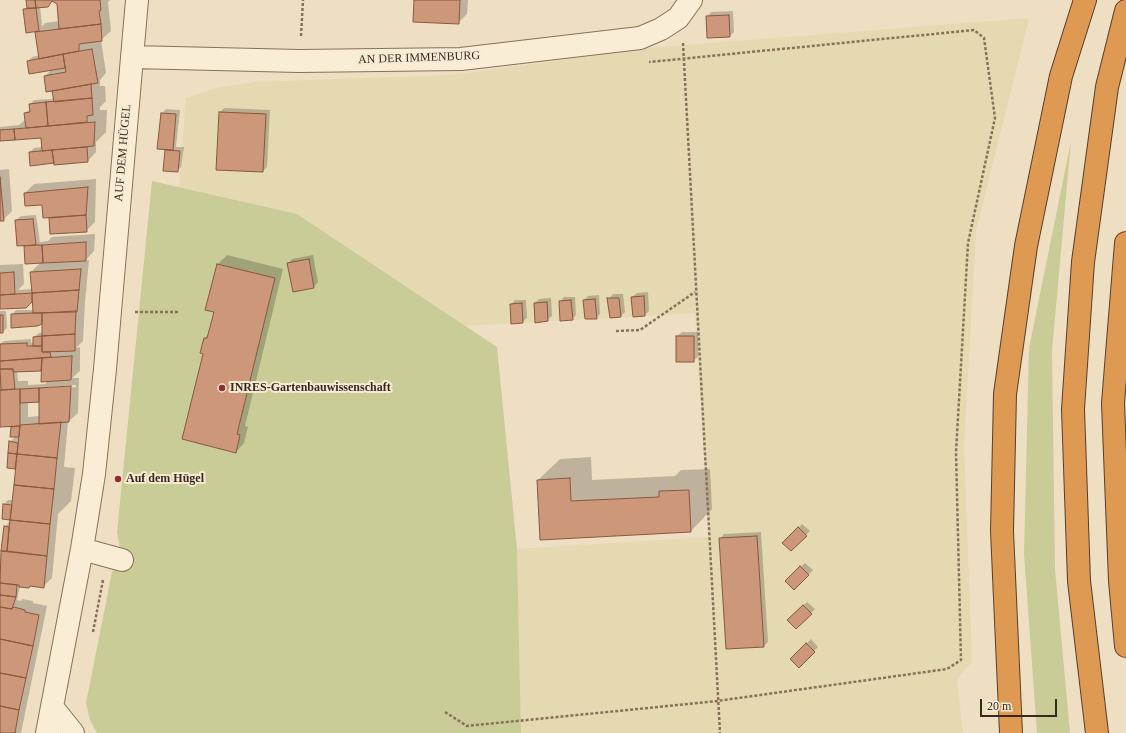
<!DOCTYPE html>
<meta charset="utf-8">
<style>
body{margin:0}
#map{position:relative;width:1126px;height:733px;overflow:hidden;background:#eedfc3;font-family:"Times New Roman",serif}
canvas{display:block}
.scale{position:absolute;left:980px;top:699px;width:77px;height:18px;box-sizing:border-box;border:2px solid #38291e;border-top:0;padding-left:5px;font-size:12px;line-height:14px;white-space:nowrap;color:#38291e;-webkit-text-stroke:3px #f6ead3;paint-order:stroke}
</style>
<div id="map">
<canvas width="1126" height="733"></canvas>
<div class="scale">20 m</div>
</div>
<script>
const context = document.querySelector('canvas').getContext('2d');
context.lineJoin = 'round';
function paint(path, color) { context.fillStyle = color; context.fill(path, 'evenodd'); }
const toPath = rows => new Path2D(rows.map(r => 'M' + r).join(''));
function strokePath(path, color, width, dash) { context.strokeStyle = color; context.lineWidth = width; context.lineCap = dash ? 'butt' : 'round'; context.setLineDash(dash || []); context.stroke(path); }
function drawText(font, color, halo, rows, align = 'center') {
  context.font = font + ' "Times New Roman",serif'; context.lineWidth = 4; context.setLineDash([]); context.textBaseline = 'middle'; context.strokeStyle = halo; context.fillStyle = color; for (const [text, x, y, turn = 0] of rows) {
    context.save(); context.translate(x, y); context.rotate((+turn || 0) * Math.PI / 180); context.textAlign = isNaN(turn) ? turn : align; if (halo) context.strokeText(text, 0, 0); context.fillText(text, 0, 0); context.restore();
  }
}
const farmland = toPath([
 [1029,18,976,231,964,446,972,662,957,679,963,733,521,733,517,549,709,537,695,313,465,326,297,214,179,187,186,98,215,88,255,82,453,75,648,48]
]);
const green = toPath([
 [1071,141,1052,351,1055,569,1070,733,1037,733,1024,554,1029,348],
 [152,181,297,214,497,347,517,549,521,733,97,733,90,720,86,703,112,572,122,560,117,532]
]);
const shadow = toPath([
 [27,0,110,0,108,2,111,31,101,40,106,73,100,80,100,86,105,86,106,101,100,107,100,110,107,110,106,132,96,142,96,152,88,161,55,162,30,152,34,148,43,147,42,137,0,140,0,127,19,125,26,119,25,113,31,109,30,104,34,100,52,99,54,96,52,90,45,76,52,69,28,61,32,57,40,55,36,32,38,30,24,10,28,6],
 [53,0,58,4,60,21,45,23,42,26,40,6],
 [415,0,468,0,467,14,458,23],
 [733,11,734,32,730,36,707,17,711,12],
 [224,108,270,110,267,167,263,171,220,112],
 [166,109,180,110,176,147,184,147,181,167,177,171,164,170,166,149,158,148,162,113],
 [9,169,12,211,3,220,0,220,0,170],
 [96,179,95,222,86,231,51,232,50,217,43,204,25,193,34,184],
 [36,215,40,242,48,241,52,237,95,234,94,251,85,261,89,260,85,302,83,341,76,348,80,347,80,371,72,378,79,378,78,413,68,422,64,467,75,468,71,501,58,514,52,578,43,587,31,585,29,587,20,586,17,600,21,601,22,599,33,601,33,603,47,606,21,733,0,733,0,568,5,527,9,522,11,523,11,519,4,504,8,500,13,500,17,467,15,468,10,442,16,436,12,427,14,425,0,426,0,382,2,382,1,372,0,372,0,344,4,341,31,339,31,343,34,342,34,337,39,333,43,332,43,322,12,315,16,310,33,310,33,300,25,307,0,308,0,265,23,264,24,284,18,290,32,289,31,272,41,262,26,263,25,245,16,220,21,216],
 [42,370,48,381,45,384,28,385,28,381,18,381,17,371],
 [76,385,76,387,48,389,48,387],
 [40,399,40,416,28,417,28,402],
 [227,255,283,269,245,426,248,427,244,443,236,452,205,338,209,334,215,311,207,309,218,264],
 [313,255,318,282,314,287,288,264,292,259],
 [648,292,649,311,645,315,632,297,637,293],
 [613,294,623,294,625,312,621,316,609,299],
 [599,295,600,314,596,318,584,300,588,296],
 [564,297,575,297,576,315,572,319,560,302],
 [551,298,552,316,547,320,535,303,539,299],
 [515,300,526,300,527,318,522,322,511,305],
 [0,311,6,311,7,328,3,332,0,332],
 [682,332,698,332,698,357,693,361,677,336],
 [591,457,592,480,675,476,681,470,710,469,712,509,691,531,541,539,538,480,560,459],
 [802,524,810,531,791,550,784,543],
 [761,532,768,642,764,646,727,648,720,539,724,534],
 [805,563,813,570,794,589,786,581],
 [807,602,815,609,796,628,789,620],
 [811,639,818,647,799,666,792,659]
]);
const building = toPath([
 [26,0,35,0,36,8,27,8,26,0],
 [35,0,100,0,101,10,99,11,101,24,59,29,57,4,52,1,48,7,36,8,35,0],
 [414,0,460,0,459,24,413,22,414,0],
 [36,8,39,31,26,33,23,9,36,8],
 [729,15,730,37,707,38,706,16,729,15],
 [101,24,102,41,79,44,79,51,39,59,35,32,101,24],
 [92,49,98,83,46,92,44,76,66,72,63,54,92,49],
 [63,54,65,68,29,74,27,61,63,54],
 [91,84,92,98,54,102,52,91,91,84],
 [92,98,93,115,87,116,87,122,48,126,46,102,92,98],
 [46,102,48,126,26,128,24,113,30,112,29,104,46,102],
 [219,112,266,114,263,172,216,170,219,112],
 [161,113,176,114,173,150,157,149,161,113],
 [95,122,94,146,42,151,41,138,15,140,14,129,95,122],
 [14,129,15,140,0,141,0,130,14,129],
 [87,147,88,162,54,165,52,150,87,147],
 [52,150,54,163,30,166,29,152,52,150],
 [165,150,180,151,178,172,163,171,165,150],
 [0,177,4,221,0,221,0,177],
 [88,187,86,215,43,218,42,205,25,206,24,193,88,187],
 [86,215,87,232,50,234,49,218,86,215],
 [33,219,36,245,17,246,15,220,33,219],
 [86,242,86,261,43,263,42,245,86,242],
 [36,245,42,245,43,263,25,264,24,246,36,245],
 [309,259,314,288,293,292,287,263,309,259],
 [217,264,275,278,237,434,240,435,236,453,182,439,203,354,200,353,204,338,207,338,214,312,205,310,217,264],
 [81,269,79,290,32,293,30,272,81,269],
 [14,272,15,294,0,295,0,273,14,272],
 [79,290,77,312,33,313,32,293,79,290],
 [32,293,32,302,26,308,0,309,0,295,32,293],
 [644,296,645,316,633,317,631,297,644,296],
 [607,298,619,298,621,317,610,318,607,298],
 [595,299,597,319,585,319,583,300,595,299],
 [571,300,573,320,560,321,559,301,571,300],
 [547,302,548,321,535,323,534,303,547,302],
 [522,303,523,323,511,324,510,304,522,303],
 [76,311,75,334,42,336,42,313,76,311],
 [33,313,42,313,42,324,37,326,11,328,11,314,33,313],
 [0,315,3,315,3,333,0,333,0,315],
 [75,334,75,351,42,352,42,336,75,334],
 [42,336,42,346,33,346,33,337,42,336],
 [676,336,694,336,694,362,676,362,676,336],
 [27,343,27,346,42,346,42,352,50,352,51,357,0,361,0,344,27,343],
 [72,356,71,380,41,382,42,358,72,356],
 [42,358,41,371,13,372,13,369,0,369,0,361,42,358],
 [0,369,13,369,15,389,1,390,0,369],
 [71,386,69,422,39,424,39,388,71,386],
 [39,388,39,402,20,403,20,389,39,388],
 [20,389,20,426,0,427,0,390,20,389],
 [61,422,57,458,17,454,20,425,61,422],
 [20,426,19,437,10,437,11,427,20,426],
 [9,441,18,443,17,454,8,453,9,441],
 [8,453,17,454,15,469,7,468,8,453],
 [17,454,57,458,54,489,14,485,17,454],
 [570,478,571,501,659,497,659,491,689,490,691,532,540,540,537,480,570,478],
 [14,485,54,489,50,524,10,520,14,485],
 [3,504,12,505,10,520,2,519,3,504],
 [10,520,50,524,47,556,7,551,10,520],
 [4,526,9,527,7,551,1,551,4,526],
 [798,527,807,536,791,551,782,543,798,527],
 [757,536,764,647,726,649,719,538,757,536],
 [1,551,47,556,44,588,30,586,29,588,19,587,19,585,0,583,1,551],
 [800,566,809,575,794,590,785,581,800,566],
 [0,583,17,585,16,597,0,595,0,583],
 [0,595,16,597,12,609,0,607,0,595],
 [803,605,812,614,796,629,787,620,803,605],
 [0,607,12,609,14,607,25,610,25,612,39,615,33,646,0,639,0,607],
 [0,639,33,646,26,678,0,673,0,639],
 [806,643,815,652,799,668,790,659,806,643],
 [0,673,26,678,19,710,0,706,0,673],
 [0,706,19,710,15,733,0,733,0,706]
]);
const path = toPath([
 [301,36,303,0],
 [683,43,720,733],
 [135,312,178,312],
 [616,331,640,330,695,292],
 [93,632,103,580],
 [445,712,467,726,717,701,947,669,961,660,956,452,968,243,995,118,984,38,974,30,649,62]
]);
const minor = toPath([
 [132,57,299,61,461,59,640,38,661,29,678,18,691,0],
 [82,549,122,560],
 [52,707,73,733],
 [47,733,82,549,94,474,105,369,137,0]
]);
const highway = toPath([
 [1126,243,1113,403,1120,581,1126,646],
 [1011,733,1002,531,1005,394,1026,246,1061,76,1085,0],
 [1097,733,1079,581,1073,409,1083,262,1107,87,1126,11]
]);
const markers = [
 [222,388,4,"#982930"],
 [118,479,4,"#982930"]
];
const streetNames = [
 ["AN DER IMMENBURG",419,58,-2],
 ["AUF DEM HÜGEL",123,153,-85]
];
const poiNames = [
 ["INRES-Gartenbauwissenschaft",230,388],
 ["Auf dem Hügel",126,479]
];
paint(farmland, '#e4d9b0');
paint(green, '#c9cc97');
paint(shadow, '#0003');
paint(building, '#cd9779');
strokePath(building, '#88583f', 1);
strokePath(minor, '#89705a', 24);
strokePath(highway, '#563f2e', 24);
strokePath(path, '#89705a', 2.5, [3, 2]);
strokePath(minor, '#f9edd6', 22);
strokePath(highway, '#de9a53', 22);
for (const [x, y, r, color] of markers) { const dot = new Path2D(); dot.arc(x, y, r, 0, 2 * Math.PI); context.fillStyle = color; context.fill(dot); strokePath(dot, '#f6ead3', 1.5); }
drawText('12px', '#38291e', '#f6ead3', streetNames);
drawText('bold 12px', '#38291e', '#f6ead3', poiNames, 'left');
</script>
